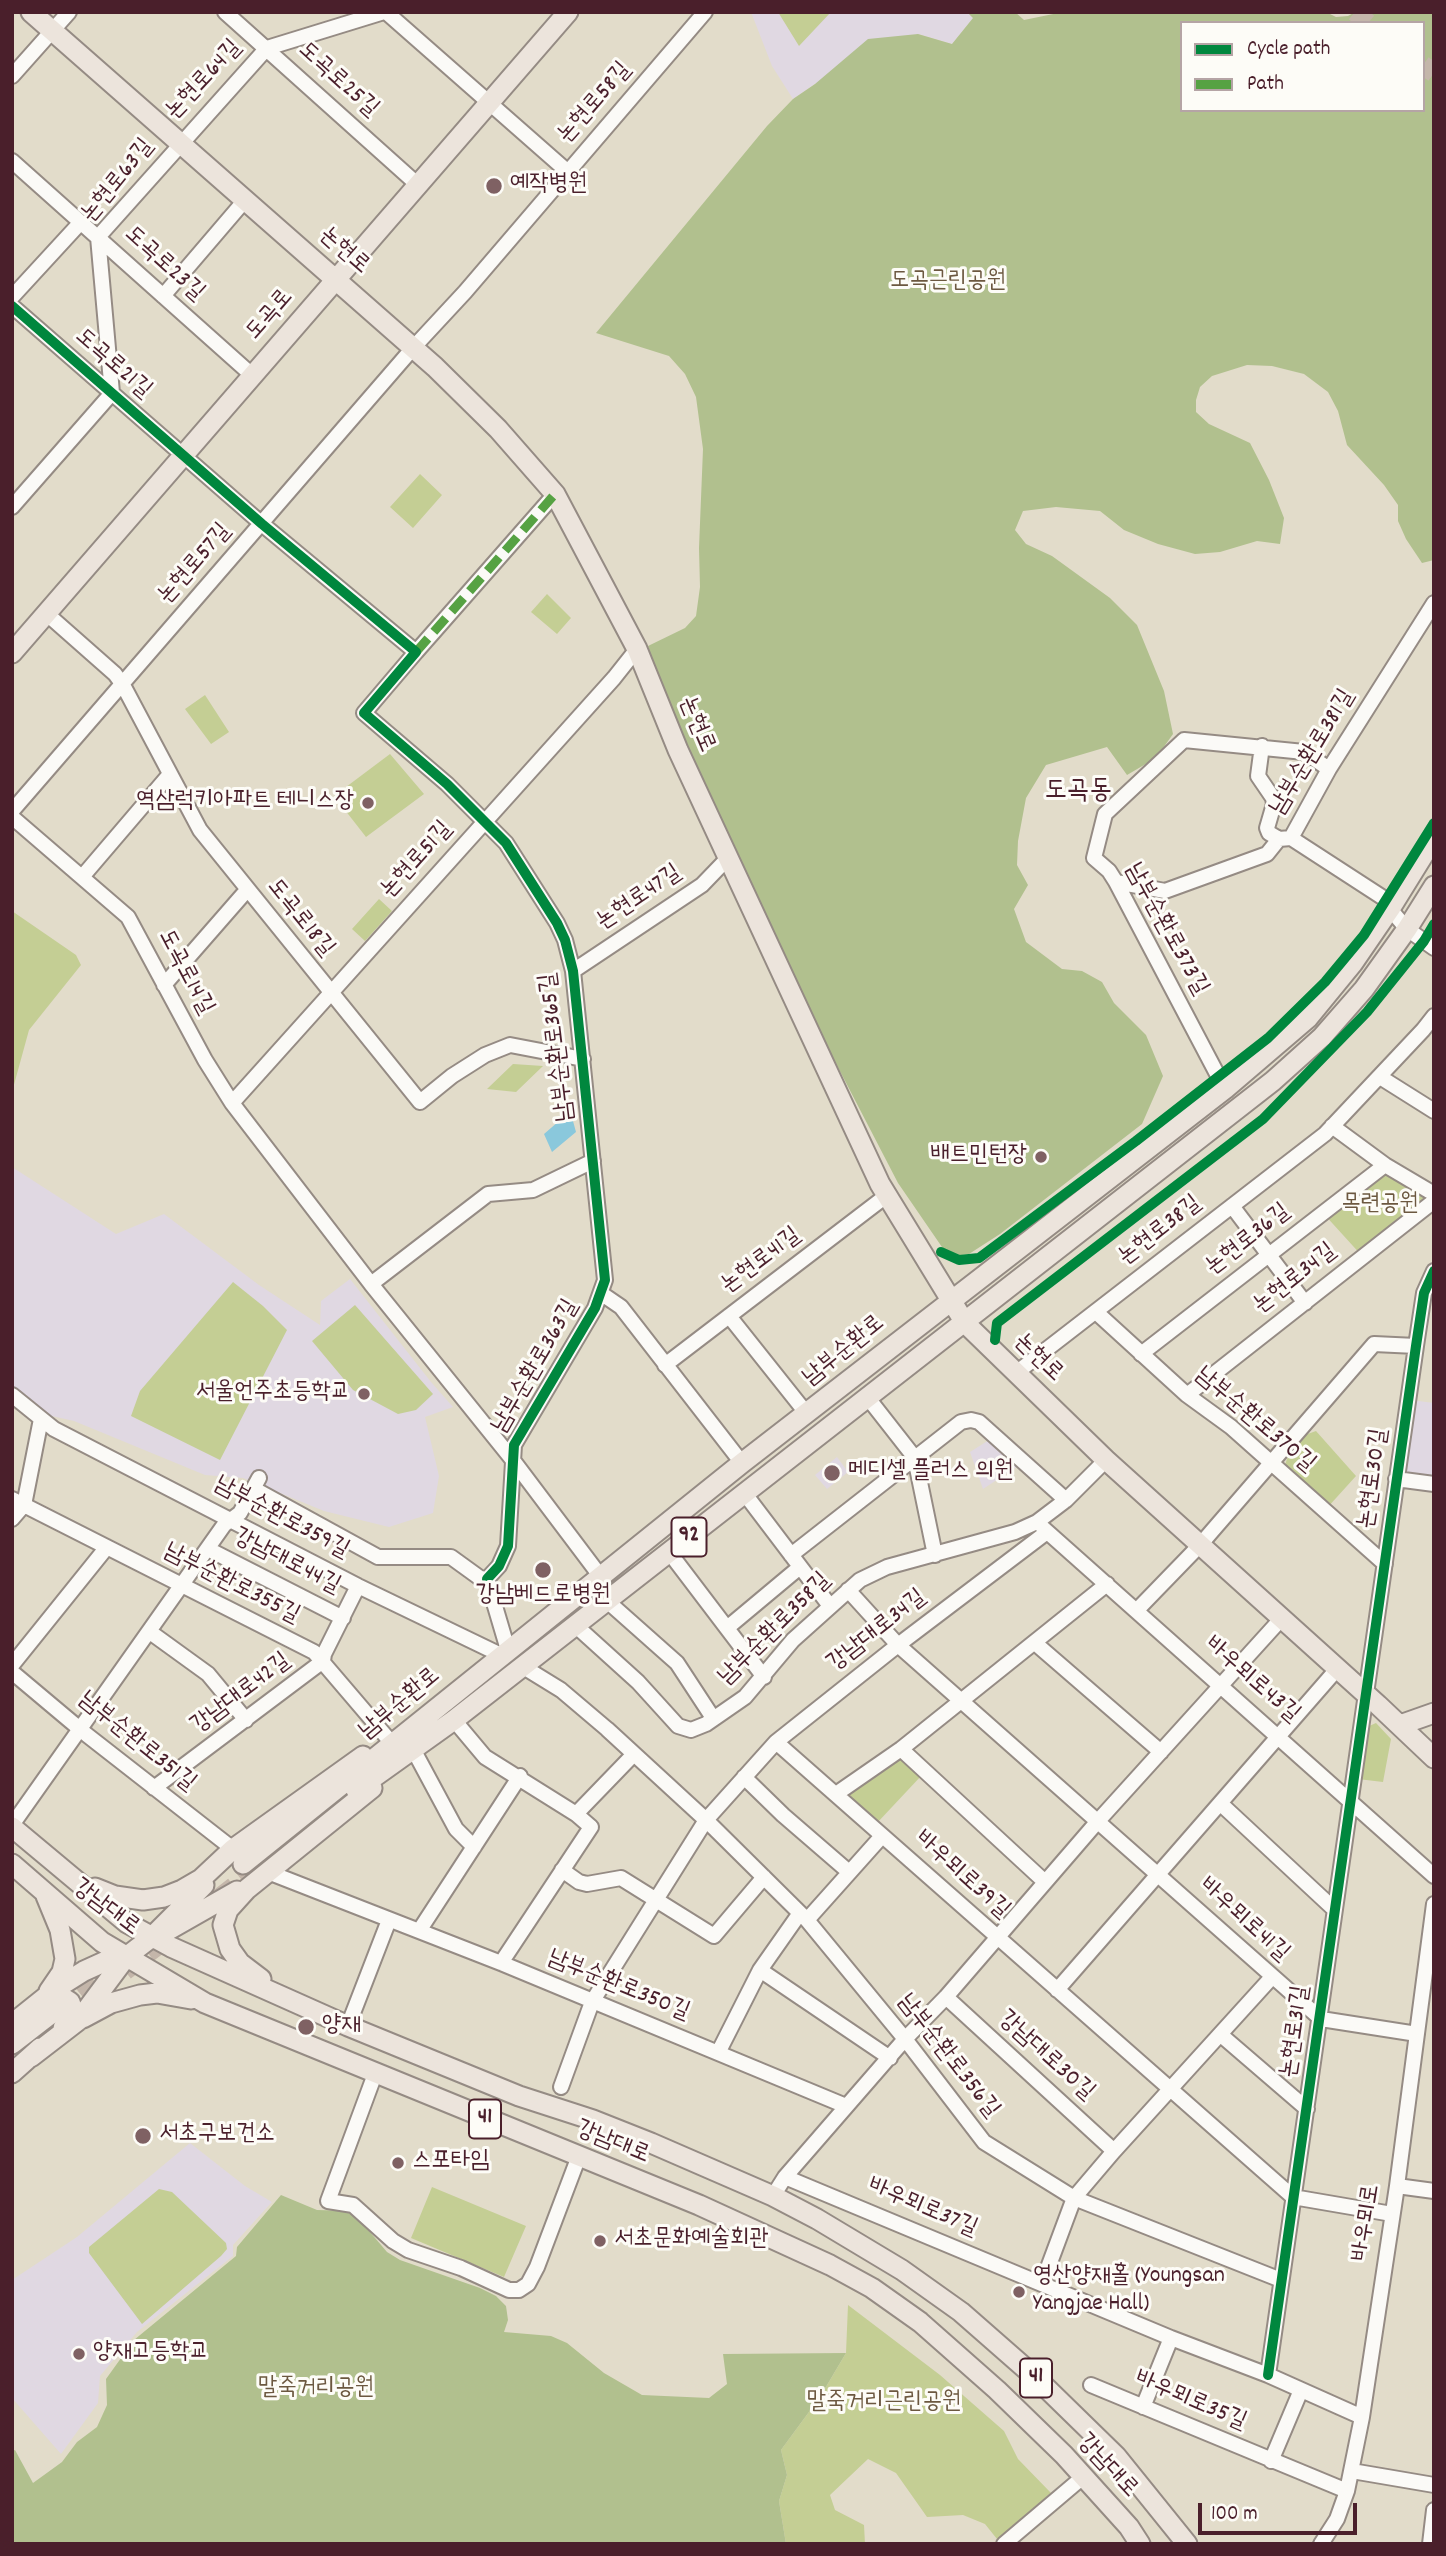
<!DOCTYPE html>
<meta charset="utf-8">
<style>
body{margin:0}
#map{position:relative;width:1446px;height:2556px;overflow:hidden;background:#e2dcca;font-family:Dekko,sans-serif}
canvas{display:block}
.frame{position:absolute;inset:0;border:14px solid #4a1f2b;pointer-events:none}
.legend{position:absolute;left:1180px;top:21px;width:245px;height:91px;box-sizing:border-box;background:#fdfcf7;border:2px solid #b5a4a5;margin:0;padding:9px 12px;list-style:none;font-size:21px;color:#4a1f2b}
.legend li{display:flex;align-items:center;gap:14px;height:35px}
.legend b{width:35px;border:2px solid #b5a4a5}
.scale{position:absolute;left:1198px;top:2503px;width:159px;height:32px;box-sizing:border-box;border:4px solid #4a1f2b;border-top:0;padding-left:9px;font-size:21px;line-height:24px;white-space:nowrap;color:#4a1f2b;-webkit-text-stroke:5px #fdfcf7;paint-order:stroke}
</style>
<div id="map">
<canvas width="1446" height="2556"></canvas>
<div class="frame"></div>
<ul class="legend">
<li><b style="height:9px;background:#00873e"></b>Cycle path</li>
<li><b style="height:9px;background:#56a243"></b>Path</li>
</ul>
<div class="scale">100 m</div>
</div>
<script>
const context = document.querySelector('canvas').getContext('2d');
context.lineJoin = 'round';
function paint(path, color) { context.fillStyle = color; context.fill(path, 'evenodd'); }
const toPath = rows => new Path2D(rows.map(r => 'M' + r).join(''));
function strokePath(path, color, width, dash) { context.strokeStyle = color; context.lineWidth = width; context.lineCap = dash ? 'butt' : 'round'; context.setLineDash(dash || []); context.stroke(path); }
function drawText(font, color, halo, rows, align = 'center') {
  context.font = font + ' Dekko,"Poor Story",sans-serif'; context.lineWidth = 6; context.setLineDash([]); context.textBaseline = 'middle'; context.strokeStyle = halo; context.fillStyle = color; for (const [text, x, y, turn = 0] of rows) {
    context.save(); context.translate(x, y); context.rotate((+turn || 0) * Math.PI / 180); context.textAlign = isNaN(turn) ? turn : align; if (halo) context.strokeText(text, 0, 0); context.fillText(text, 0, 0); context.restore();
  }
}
const built = toPath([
 [751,12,967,12,973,18,952,44,918,34,815,84,793,99,772,66],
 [12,1167,116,1234,164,1214,259,1285,320,1325,321,1301,350,1279,431,1382,453,1407,425,1417,439,1476,433,1513,389,1527,324,1511,243,1478,205,1475,74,1421,47,1415,18,1392,12,1387],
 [1411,1400,1434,1403,1434,1480,1401,1476],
 [989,1440,1018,1466,983,1489,970,1452],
 [837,1457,848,1472,827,1489,815,1475],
 [190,2143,245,2186,272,2202,233,2245,233,2256,137,2332,100,2376,98,2403,61,2454,12,2398,12,2280,77,2237]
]);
const green = toPath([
 [778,12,831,12,799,46],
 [420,474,442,495,413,528,390,507],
 [547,594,571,618,557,634,531,612],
 [205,695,229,732,211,744,185,709],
 [390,754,424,794,366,837,334,796],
 [379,899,392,911,365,941,352,929],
 [12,911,76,955,81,965,29,1030,12,1092],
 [513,1064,543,1066,516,1092,487,1089],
 [1385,1165,1434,1194,1363,1257,1323,1213],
 [233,1282,263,1306,287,1330,220,1460,131,1416,140,1391],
 [355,1305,433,1394,416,1410,398,1414,353,1390,312,1341],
 [1316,1431,1356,1476,1327,1508,1285,1465,1290,1450,1302,1436],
 [1376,1723,1391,1739,1383,1782,1358,1779,1367,1727],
 [899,1753,922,1775,877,1823,843,1793],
 [432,2187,526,2226,504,2277,411,2238],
 [159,2189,172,2192,226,2243,227,2249,221,2256,142,2324,89,2253,89,2247],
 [848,2305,940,2375,1004,2431,1018,2459,1051,2493,997,2539,985,2524,963,2515,927,2517,896,2473,868,2459,830,2495,835,2510,864,2525,865,2544,786,2544,779,2501,787,2475,781,2450,820,2397,846,2353]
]);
const forest = toPath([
 [967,12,1015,12,1024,20,1063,12,1326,12,1336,17,1348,16,1355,12,1434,12,1434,560,1422,563,1406,539,1398,521,1398,505,1384,485,1347,445,1338,411,1328,392,1304,374,1272,366,1247,365,1212,376,1200,387,1196,400,1196,412,1209,424,1250,443,1269,480,1284,518,1280,544,1257,541,1220,552,1195,554,1158,544,1124,530,1100,511,1056,507,1023,511,1015,530,1026,544,1052,556,1110,598,1137,625,1164,691,1173,734,1156,758,1127,775,1107,747,1046,765,1026,798,1018,841,1017,865,1028,885,1014,909,1026,942,1062,969,1082,971,1102,982,1114,1003,1146,1035,1163,1076,1142,1124,1000,1234,969,1254,954,1256,944,1250,898,1183,745,888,658,678,648,646,685,628,696,616,700,587,699,548,703,449,696,397,685,374,669,356,596,333,767,126,793,99,815,84,868,39,918,34,952,44,973,18],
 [1182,23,1423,23,1423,110,1182,110],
 [281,2195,317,2210,352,2211,387,2252,400,2260,480,2288,496,2296,506,2306,508,2320,504,2332,551,2336,567,2343,604,2373,642,2395,709,2398,727,2384,723,2354,846,2353,820,2397,781,2450,787,2475,779,2501,786,2544,12,2544,12,2451,15,2450,33,2483,62,2462,77,2442,97,2427,107,2405,106,2379,134,2340,236,2256,237,2247]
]);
const water = toPath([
 [567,1099,576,1132,552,1152,544,1134,566,1115]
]);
const majorTunnel = toPath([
 [1355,12,1368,23],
 [1423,65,1434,73],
 [219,1898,251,1873],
 [125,1971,173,1934],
 [56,2010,120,1959]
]);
const minor = toPath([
 [225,12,418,185],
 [386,12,568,172],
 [12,76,69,12],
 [12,161,253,376],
 [163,296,246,199],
 [12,297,81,222],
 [12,306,262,524,416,652,364,713,447,784,506,843,557,923,565,940,573,971,605,1280,595,1308,514,1445,508,1546,499,1566,487,1579],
 [12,507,112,393,98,237,267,48,384,12],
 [47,614,115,674,123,685,200,830,420,1102,452,1076,485,1055,510,1045,583,1059],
 [416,652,555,494],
 [1262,746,1258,776,1273,798,1274,804,1267,828,1269,833,1279,839],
 [12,811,413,348,465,292,705,12],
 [12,817,128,917,205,1060,232,1103,371,1284,512,1459,601,1577],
 [1291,838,1329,769,1434,603],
 [1291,838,1385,899,1390,909,1407,929,1434,948],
 [82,877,170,774],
 [1116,882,1165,891,1267,854,1279,839,1291,838],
 [573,971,702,885,728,858],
 [164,985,247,890],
 [1380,1077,1434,1111],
 [1225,1089,1116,882,1109,871,1094,858,1105,814,1184,740,1304,752,1329,769],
 [232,1103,614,678,637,649],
 [1332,1126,1385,1165,1434,1194],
 [1232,1206,1305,1303],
 [371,1284,488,1194,533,1190,593,1161],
 [602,1294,621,1307,742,1463],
 [1096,1312,1187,1395,1231,1427,1385,1564],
 [729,1316,807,1414],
 [1141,1354,1385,1165],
 [665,1365,886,1196],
 [1016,1373,1325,1134,1423,1030,1434,1016],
 [12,1395,54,1429,358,1586,501,1655],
 [1187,1395,1434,1201],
 [868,1398,915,1458,935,1555],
 [1396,1479,1434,1484],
 [254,1489,378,1557,451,1557,480,1578,487,1579],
 [745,1494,830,1606],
 [12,1499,314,1652,390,1741],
 [12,1519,24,1505,41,1419],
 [1043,1528,1434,1876],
 [208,1549,343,1618],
 [669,1552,764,1677],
 [791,1555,961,1422,971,1420,979,1422,1066,1500],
 [487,1579,508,1650],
 [848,1590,898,1645,1321,2019,1417,2034],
 [606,1600,677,1663,713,1718],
 [1137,1610,1200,1545,1374,1344,1416,1346],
 [575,1625,638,1682,678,1726,691,1730,706,1724,745,1697,793,1640,860,1580,887,1567,1015,1532,1037,1522,1066,1500,1106,1460],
 [727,1628,800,1567],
 [150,1632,208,1674,246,1720],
 [1035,1643,1161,1752],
 [12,1665,107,1547],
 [522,1666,561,1690,607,1729,706,1820,807,1920,905,2039,984,2142,1074,2198,1281,2280],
 [12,1672,87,1735,233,1849],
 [454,1720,485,1757,576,1814,591,1827,501,1963],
 [776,1742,1293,2197,1392,2214],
 [413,1749,456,1829,474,1847],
 [901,1749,1045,1882],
 [744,1777,783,1815,849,1872],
 [154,1788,323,1661,324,1654,358,1586],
 [836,1794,901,1749,1107,1584],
 [1221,1804,1335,1910],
 [576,1814,634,1754],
 [12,1825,224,1525,240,1513,259,1478],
 [562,1870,579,1882,587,1884,621,1878,714,1936,764,1877],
 [268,1872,501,1963,846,2106],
 [807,1920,882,1836],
 [419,1931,520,1776],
 [760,1970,890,2058],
 [1057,1990,1338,1668],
 [946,1997,1114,2151],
 [348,2026,389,1920],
 [1221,2035,1307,2109],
 [718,2053,760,1970,800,1913],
 [375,2074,328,2201,353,2205,393,2241,408,2250,461,2268,509,2290,519,2290,528,2284,537,2267,579,2156],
 [561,2087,592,2002,706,1820,776,1742,898,1645,1047,1532],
 [785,2177,1171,2338,1268,2375,1362,2417],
 [1397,2186,1434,2191],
 [773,2196,785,2177,905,2039,946,1997,1098,1821,1282,1618],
 [1042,2284,1074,2198,1114,2151,1272,1977],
 [1268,2375,1416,1346,1424,1293,1434,1271],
 [1091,2385,1347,2491],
 [1143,2407,1171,2338],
 [1271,2461,1301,2390],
 [1352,2471,1434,2485],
 [1004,2544,1083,2477],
 [1321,2544,1337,2519,1347,2491,1362,2417,1397,2186,1434,1904],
 [1430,2544,1434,2510]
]);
const major = toPath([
 [31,12,435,367,498,429,555,494,637,649,678,750,880,1184,965,1323,1106,1460,1378,1705,1434,1758],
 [12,653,568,12],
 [1400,1725,1434,1713],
 [356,1790,454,1720,1273,1081,1322,1037,1364,989,1407,929,1434,886],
 [12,1827,127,1923,171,1947,348,2026,519,2096,593,2120,651,2143,773,2196,817,2219,902,2270,961,2312,1034,2376,1116,2456,1187,2544],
 [12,1864,102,1942,205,2003,699,2205,830,2265,872,2288,920,2322,997,2390,1064,2455,1129,2527,1140,2544],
 [243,1864,742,1463,1225,1089,1308,1018,1353,963,1390,909,1434,838],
 [95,1888,115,1896,143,1900,164,1897,182,1890,201,1879,233,1849,363,1756],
 [46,1896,60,1930,65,1959,62,1972,49,1991],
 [165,1932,237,1891],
 [261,1979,240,1963,230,1949,223,1925,228,1910,247,1889,372,1788],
 [43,2000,59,1995,70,2002,74,2014,72,2019,63,2028],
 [83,2018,111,2003,140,1995,157,1993,191,1999],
 [12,2024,57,1988,84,1971,106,1961,126,1957],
 [12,2044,56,2010],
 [31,2057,79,2020,126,1957,152,1937,204,1885],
 [12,2073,40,2048]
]);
const quiet = toPath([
 [416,652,555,494]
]);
const cycleway = toPath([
 [12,306,262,524,416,652,364,713,447,784,506,843,557,923,565,940,573,971,605,1280,595,1308,514,1445,508,1546,499,1566,487,1579],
 [941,1252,959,1260,979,1258,1136,1141,1268,1038,1325,982,1364,935,1434,823],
 [995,1340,997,1323,1263,1119,1367,1012,1424,941,1434,924],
 [1268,2375,1416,1346,1424,1293,1434,1271]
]);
const markers = [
 [494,186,9,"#7f6163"],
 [368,803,7,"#7f6163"],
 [1041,1157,7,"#7f6163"],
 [364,1394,7,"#7f6163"],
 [832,1473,9,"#7f6163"],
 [543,1570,9,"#7f6163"],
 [306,2027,9,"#7f6163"],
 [143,2136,9,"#7f6163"],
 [398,2163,7,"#7f6163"],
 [600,2241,7,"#7f6163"],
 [1019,2292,7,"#7f6163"],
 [79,2354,7,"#7f6163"]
];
const shields = [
 [689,1537,35],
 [485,2119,32],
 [1036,2378,32]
];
const shieldNames = [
 ["92",689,1537],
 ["41",485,2119],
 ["41",1036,2378]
];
const streetNames = [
 ["논현로64길",205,81,-47],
 ["도곡로25길",337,81,42],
 ["논현로58길",596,104,-49],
 ["논현로63길",119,182,-51],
 ["논현로",343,252,41],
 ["도곡로23길",163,265,42],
 ["도곡로",271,316,-49],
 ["도곡로21길",112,365,41],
 ["논현로57길",196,565,-49],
 ["논현로",695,725,67],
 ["남부순환로381길",1314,753,-59],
 ["논현로51길",418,861,-48],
 ["논현로47길",640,899,-34],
 ["도곡로18길",299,919,51],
 ["남부순환로373길",1165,930,61],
 ["도곡로14길",184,973,62],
 ["남부순환로365길",559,1047,-97],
 ["논현로38길",1161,1232,-38],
 ["논현로36길",1249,1241,-38],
 ["논현로41길",762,1262,-37],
 ["논현로34길",1296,1280,-38],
 ["남부순환로",845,1352,-39],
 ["논현로",1037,1359,44],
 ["남부순환로363길",537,1367,-60],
 ["남부순환로370길",1254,1421,40],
 ["논현로30길",1375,1479,-82],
 ["남부순환로359길",281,1519,28],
 ["강남대로44길",286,1563,27],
 ["남부순환로355길",231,1585,27],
 ["남부순환로358길",776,1630,-45],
 ["강남대로34길",878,1632,-38],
 ["바우뫼로43길",1251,1681,41],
 ["강남대로42길",242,1695,-37],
 ["남부순환로",401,1705,-40],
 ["남부순환로351길",136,1743,39],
 ["바우뫼로39길",961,1876,42],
 ["강남대로",105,1909,37],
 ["바우뫼로41길",1243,1921,42],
 ["남부순환로350길",618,1987,22],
 ["논현로31길",1297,2032,-82],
 ["남부순환로356길",947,2057,52],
 ["강남대로30길",1045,2057,42],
 ["강남대로",612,2144,22],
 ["바우뫼로37길",922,2209,23],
 ["바우뫼로",1368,2223,-81],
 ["바우뫼로35길",1190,2402,23],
 ["강남대로",1106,2467,47]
];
const poiNames = [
 ["예작병원",510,186],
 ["역삼럭키아파트 테니스장",354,803,"right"],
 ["배트민턴장",1027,1157,"right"],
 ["서울언주초등학교",350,1394,"right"],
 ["메디셀 플러스 의원",848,1473],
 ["강남베드로병원",543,1597,"center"],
 ["양재",322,2027],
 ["서초구보건소",159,2136],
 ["스포타임",412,2163],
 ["서초문화예술회관",614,2241],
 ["영산양재홀 (Youngsan",1033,2278],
 ["Yangjae Hall)",1033,2306],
 ["양재고등학교",93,2354]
];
const parkNames = [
 ["도곡근린공원",948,283],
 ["목련공원",1380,1206],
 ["말죽거리공원",316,2390],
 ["말죽거리근린공원",884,2404]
];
const quarterNames = [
 ["도곡동",1078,793]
];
paint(built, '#e0d8e2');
paint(green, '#c4ce94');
paint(forest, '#b1c08e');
paint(water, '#8ac8dc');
strokePath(majorTunnel, '#c4b6aa', 19, [19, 10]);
strokePath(minor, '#958b84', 18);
strokePath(major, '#958b84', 23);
strokePath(minor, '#fbfaf7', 14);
strokePath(major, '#ece4dc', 19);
strokePath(quiet, '#56a243', 9, [18, 9]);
strokePath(cycleway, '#00873e', 10);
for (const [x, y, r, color] of markers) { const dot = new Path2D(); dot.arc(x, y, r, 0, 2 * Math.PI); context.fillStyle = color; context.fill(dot); strokePath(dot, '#fdfcf7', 2.5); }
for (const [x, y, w] of shields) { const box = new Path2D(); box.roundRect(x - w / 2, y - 19.5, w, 39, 5); context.fillStyle = '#fdfcf7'; context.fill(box); strokePath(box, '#4a1f2b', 2); }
drawText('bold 23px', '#4a1f2b', null, shieldNames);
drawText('24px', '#4a1f2b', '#fdfcf7', streetNames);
drawText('24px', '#4a1f2b', '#fdfcf7', poiNames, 'left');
drawText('24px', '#6c5840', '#fdfcf7', parkNames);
drawText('28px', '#4a1f2b', '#fdfcf7', quarterNames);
</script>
